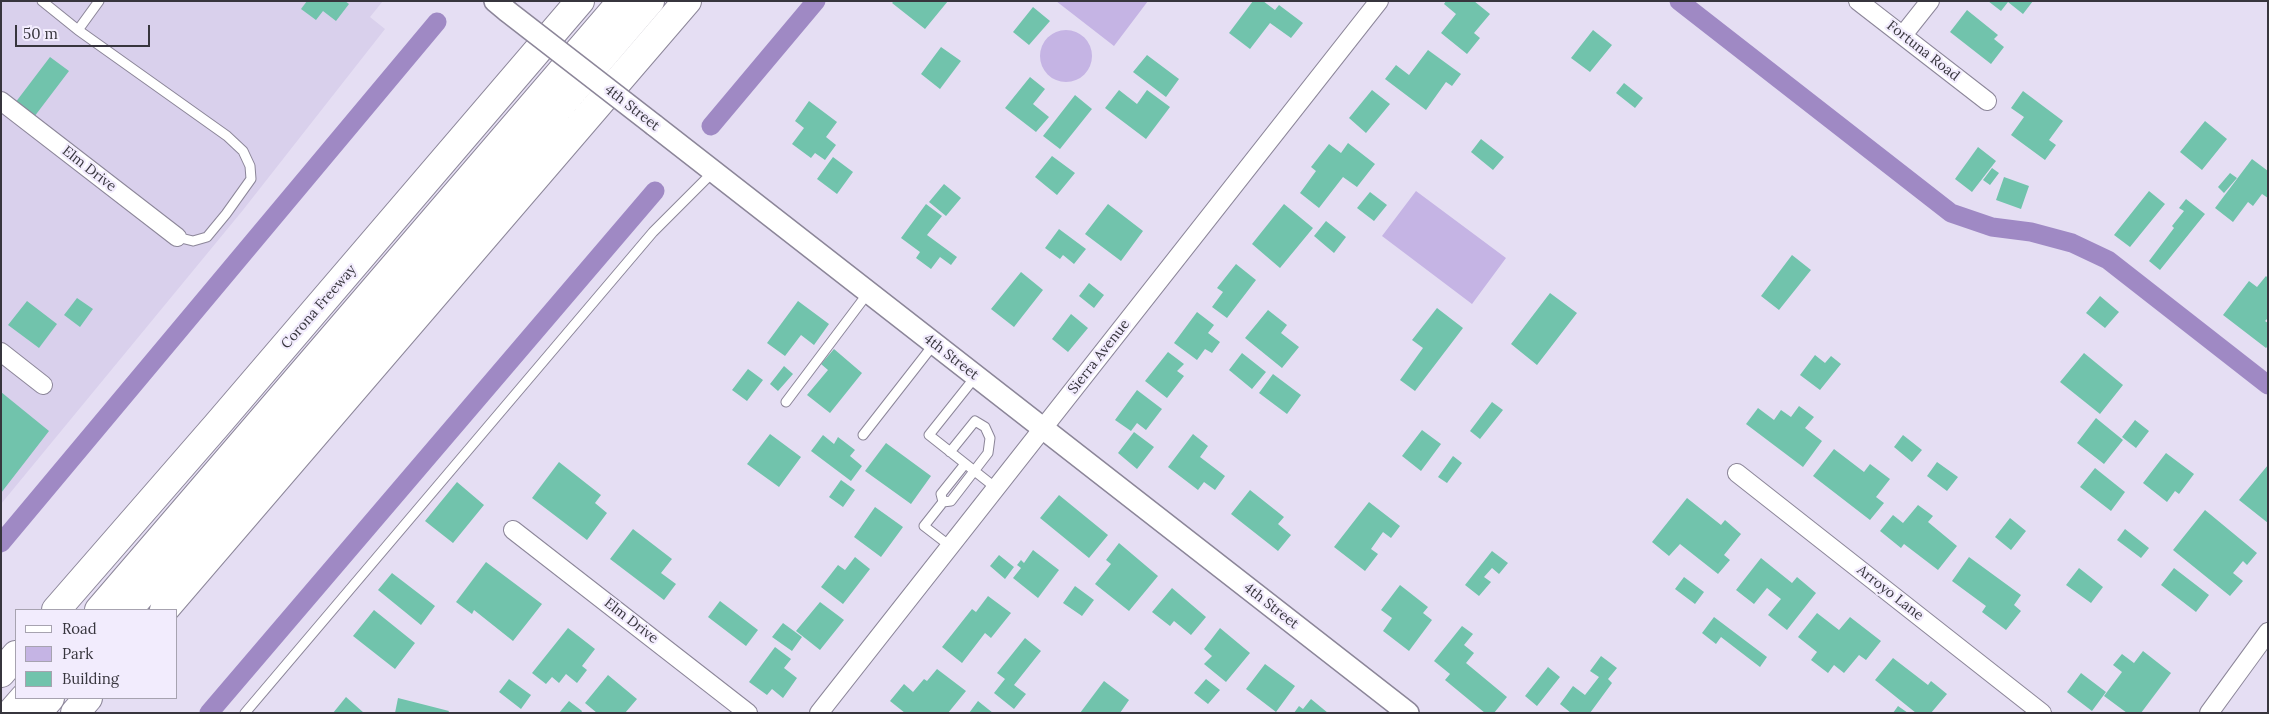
<!DOCTYPE html>
<style>
body{margin:0}
#map{position:relative;width:2269px;height:714px;overflow:hidden;background:#e5def3;font-family:Lora,serif}
canvas{display:block}
.frame{position:absolute;inset:0;border:2px solid #37353d;pointer-events:none}
.legend{position:absolute;left:15px;top:609px;width:162px;height:90px;box-sizing:border-box;background:#f2ecfd;border:1px solid #a7a3b0;margin:0;padding:6px 9px;list-style:none;font-size:15px;color:#37353d}
.legend li{display:flex;align-items:center;gap:10px;height:25px}
.legend b{width:25px;border:1px solid #a7a3b0}
.scale{position:absolute;left:15px;top:25px;width:135px;height:22px;box-sizing:border-box;border:2px solid #37353d;border-top:0;padding-left:6px;font-size:15px;line-height:18px;white-space:nowrap;color:#37353d;-webkit-text-stroke:4px #f2ecfd;paint-order:stroke}
</style>
<div id="map">
<canvas width="2269" height="714"></canvas>
<div class="frame"></div>
<ul class="legend">
<li><b style="height:6px;background:#fff"></b>Road</li>
<li><b style="height:14px;background:#c5b4e4"></b>Park</li>
<li><b style="height:14px;background:#71c3ac"></b>Building</li>
</ul>
<div class="scale">50 m</div>
</div>
<script>
const context = document.querySelector('canvas').getContext('2d');
context.lineJoin = 'round';
function paint(path, color) { context.fillStyle = color; context.fill(path, 'evenodd'); }
const toPath = rows => new Path2D(rows.map(r => 'M' + r).join(''));
function strokePath(path, color, width, dash) { context.strokeStyle = color; context.lineWidth = width; context.lineCap = dash ? 'butt' : 'round'; context.setLineDash(dash || []); context.stroke(path); }
function drawText(font, color, halo, rows, align = 'center') {
  context.font = font + ' Lora,serif'; context.lineWidth = 4.5; context.setLineDash([]); context.textBaseline = 'middle'; context.strokeStyle = halo; context.fillStyle = color; for (const [text, x, y, turn = 0] of rows) {
    context.save(); context.translate(x, y); context.rotate((+turn || 0) * Math.PI / 180); context.textAlign = isNaN(turn) ? turn : align; if (halo) context.strokeText(text, 0, 0); context.fillText(text, 0, 0); context.restore();
  }
}
const built = toPath([
 [1,1,383,1,370,17,385,29,243,210,1,504]
]);
const green = toPath([
 [1056,1,1148,1,1114,46],
 '1040 56a26 26 0 1 1 52 0a26 26 0 1 1-52 0Z',
 [1416,191,1506,258,1472,304,1382,236]
]);
const canal = toPath([
 [1679,1,1951,213,1992,227,2031,232,2072,243,2108,260,2268,385],
 [711,126,816,1],
 [1,543,437,22],
 [209,713,655,191]
]);
const building = toPath([
 [307,1,345,1,349,4,336,21,323,11,316,20,301,9],
 [894,1,948,1,925,29,892,3],
 [1253,1,1263,1,1275,10,1279,5,1303,23,1291,38,1270,23,1250,49,1229,33],
 [1446,1,1474,1,1490,14,1474,33,1480,38,1467,54,1441,33,1456,14,1444,4],
 [1988,1,2033,1,2023,14,2008,2,2001,11],
 [1033,7,1050,21,1029,45,1013,32],
 [1967,10,1998,35,1994,39,2004,47,1991,64,1950,32],
 [1593,30,1612,45,1590,72,1571,58],
 [941,47,961,61,940,89,921,74],
 [1428,50,1461,74,1452,86,1446,82,1426,110,1385,79,1396,65,1409,75],
 [1147,55,1179,79,1166,97,1133,72],
 [50,57,69,71,31,121,12,107],
 [1030,77,1045,89,1033,104,1049,117,1036,132,1005,108],
 [1624,83,1643,98,1635,108,1616,93],
 [1119,90,1137,104,1147,90,1170,107,1146,139,1105,108],
 [1372,90,1390,104,1366,133,1349,118],
 [2023,91,2063,121,2049,140,2056,145,2045,160,2011,135,2024,117,2011,108],
 [1075,95,1092,109,1060,149,1043,136],
 [809,101,837,122,826,137,836,145,825,160,815,153,811,158,792,144,804,128,795,121],
 [2205,121,2227,139,2202,170,2180,152],
 [1481,139,1504,157,1493,170,1471,152],
 [1348,143,1375,164,1357,187,1343,177,1319,208,1300,193,1316,171,1311,167,1329,144,1341,153],
 [1978,147,1996,161,1972,192,1955,179],
 [1052,156,1075,173,1057,195,1035,177],
 [833,157,853,172,837,194,817,179],
 [2252,159,2268,171,2268,198,2262,194,2253,206,2248,202,2233,222,2215,208],
 [1992,168,1999,173,1990,185,1983,180],
 [2230,173,2237,178,2224,193,2218,187],
 [2004,177,2029,186,2021,209,1996,200],
 [944,184,961,198,946,216,929,202],
 [2149,191,2165,204,2130,247,2114,235],
 [1370,192,1387,205,1374,221,1357,208],
 [2186,199,2205,214,2160,270,2149,261,2174,228,2172,226,2184,211,2179,208],
 [926,204,942,216,927,235,957,257,951,265,940,257,931,269,916,258,920,252,901,238],
 [1108,204,1143,231,1121,261,1085,234],
 [1284,204,1313,228,1280,268,1252,244],
 [1326,221,1346,237,1334,253,1314,236],
 [1059,229,1086,249,1074,264,1063,255,1060,259,1045,248],
 [1792,255,1811,270,1779,310,1761,296],
 [1236,264,1256,280,1227,318,1212,307,1223,292,1217,288],
 [1021,272,1043,290,1014,327,991,309],
 [2266,276,2268,278,2268,318,2265,321,2268,323,2268,346,2266,348,2223,315,2249,281,2257,287],
 [1089,283,1104,295,1094,308,1079,296],
 [1550,293,1577,313,1537,365,1511,344],
 [2100,296,2119,312,2105,328,2086,313],
 [77,298,93,309,80,327,64,315],
 [27,301,57,324,39,348,8,325],
 [798,301,829,324,814,345,801,335,785,356,767,343],
 [1437,308,1463,328,1415,391,1400,380,1423,348,1412,340],
 [1268,310,1287,325,1281,333,1299,347,1282,368,1245,338],
 [1197,312,1214,325,1208,333,1220,342,1212,353,1205,349,1197,360,1174,343],
 [1071,314,1088,328,1068,352,1052,339],
 [834,349,862,373,830,413,807,395,828,370,821,364],
 [1168,352,1184,364,1177,371,1184,376,1167,398,1145,381],
 [1242,353,1266,372,1252,389,1229,370],
 [2084,353,2123,385,2100,414,2060,382],
 [1815,355,1825,363,1831,356,1841,364,1820,390,1800,375],
 [784,366,793,374,778,391,770,384],
 [748,369,763,380,747,401,732,390],
 [1273,374,1301,395,1287,414,1259,393],
 [1137,390,1162,409,1146,430,1137,423,1131,431,1115,420],
 [1,392,49,431,1,493],
 [1492,402,1503,410,1480,439,1470,431],
 [1799,406,1814,417,1805,428,1822,441,1803,467,1746,424,1758,408,1774,420,1781,410,1791,417],
 [2096,418,2123,440,2104,464,2077,443],
 [2135,420,2149,431,2136,448,2122,437],
 [1422,430,1441,444,1421,471,1402,456],
 [1134,432,1154,447,1137,469,1118,453],
 [770,434,801,457,779,487,747,464],
 [1193,434,1208,446,1200,457,1225,476,1215,490,1204,482,1198,490,1168,467],
 [823,435,834,444,838,437,855,450,850,456,862,466,851,481,811,451],
 [1903,435,1922,450,1912,462,1894,447],
 [886,443,931,476,911,504,865,471],
 [1834,449,1864,472,1870,464,1890,479,1876,497,1884,503,1870,520,1813,476],
 [2166,453,2194,474,2179,494,2175,491,2167,502,2143,483],
 [1453,456,1462,463,1447,483,1438,477],
 [559,462,601,495,595,503,607,513,587,540,532,498],
 [1937,462,1958,477,1947,491,1927,476],
 [2268,465,2268,523,2239,500],
 [2095,468,2125,492,2111,511,2080,487],
 [841,480,855,490,843,507,829,497],
 [457,482,484,505,453,543,425,521],
 [1250,490,1284,517,1278,524,1291,535,1278,551,1231,514],
 [1059,495,1108,535,1089,558,1040,518],
 [1687,498,1721,525,1725,520,1741,534,1724,555,1730,560,1718,574,1680,544,1669,556,1652,542],
 [1369,502,1400,526,1391,538,1383,532,1371,549,1378,554,1365,571,1334,547],
 [1918,505,1933,516,1928,522,1957,546,1938,570,1904,544,1901,548,1880,531,1893,515,1903,523],
 [875,507,903,527,881,557,854,537],
 [2205,510,2257,553,2247,565,2243,561,2233,573,2243,581,2230,596,2173,550],
 [2010,518,2026,531,2011,550,1995,537],
 [633,529,672,559,661,573,676,584,664,600,610,559],
 [2125,529,2149,548,2141,558,2117,540],
 [1119,543,1158,576,1129,611,1095,584,1111,564,1106,560],
 [1033,550,1059,570,1038,598,1013,578,1021,568,1017,565,1021,560,1024,563],
 [1492,551,1508,563,1499,574,1492,568,1484,577,1491,582,1479,596,1465,585],
 [999,555,1014,567,1005,579,990,566],
 [855,557,870,569,843,604,821,587,838,565,845,570],
 [1969,557,2021,595,2014,605,2021,611,2006,630,1982,612,1986,606,1952,581],
 [1761,558,1792,583,1797,577,1816,593,1787,630,1768,615,1781,599,1767,588,1754,604,1736,590],
 [486,562,542,604,513,641,474,610,472,614,456,602],
 [2079,568,2103,587,2091,603,2066,585],
 [2174,568,2209,595,2196,612,2161,585],
 [392,573,435,606,421,625,378,590],
 [1684,577,1704,592,1695,604,1675,589],
 [1400,585,1428,607,1423,613,1432,620,1409,651,1383,631,1392,618,1381,610],
 [1075,586,1094,600,1082,616,1063,603],
 [1172,588,1206,617,1191,635,1174,621,1170,626,1152,612],
 [988,596,1011,613,991,638,985,633,962,663,942,647,972,609,976,612],
 [720,601,758,630,746,646,708,617],
 [820,602,844,620,820,650,796,631],
 [374,610,415,643,395,669,353,636],
 [1817,613,1839,630,1850,617,1881,641,1866,660,1859,655,1844,673,1834,665,1828,673,1811,660,1817,652,1798,637],
 [1714,617,1767,657,1760,667,1721,637,1716,644,1702,633],
 [783,623,802,637,792,651,772,637],
 [1462,626,1473,634,1464,645,1474,653,1466,663,1507,697,1494,713,1485,713,1445,680,1450,674,1434,661],
 [568,628,595,649,582,666,587,670,577,683,566,674,559,683,552,677,546,684,532,673],
 [1220,628,1250,653,1226,682,1204,664,1212,656,1204,649],
 [1025,638,1041,651,1014,685,1026,694,1014,709,994,693,1005,679,997,673],
 [775,647,791,659,784,668,797,678,783,698,772,689,767,695,749,682],
 [2143,651,2171,673,2141,713,2127,713,2104,696,2122,672,2113,665,2122,654,2134,663],
 [1601,656,1617,668,1608,679,1612,683,1590,713,1571,713,1560,704,1573,686,1585,695,1599,677,1590,671],
 [1893,658,1928,685,1931,681,1947,694,1931,713,1916,713,1875,680],
 [1265,664,1295,686,1276,712,1246,689],
 [1548,667,1560,677,1537,706,1525,696],
 [937,669,966,691,948,713,905,713,890,701,904,684,913,692,924,679,927,681],
 [2081,673,2106,692,2092,711,2067,692],
 [608,675,637,699,625,713,597,713,585,703],
 [509,679,531,695,521,709,499,692],
 [1206,679,1220,690,1208,704,1194,693],
 [1104,681,1129,700,1120,713,1080,713],
 [346,697,364,713,333,713],
 [398,698,449,711,448,713,395,713],
 [1311,699,1328,713,1294,713,1299,706,1303,709],
 [569,701,582,711,581,713,559,713],
 [978,701,993,713,969,713],
 [1898,706,1908,713,1893,713]
]);
const service = toPath([
 [42,1,78,30,99,1],
 [78,30,227,136,243,151,250,166,251,179,226,214,207,237,193,241,177,237],
 [976,376,929,435,996,488],
 [786,402,868,293],
 [863,435,934,344],
 [950,452,975,421,985,427,990,438,988,453,951,501,943,502,924,526,950,546],
 [943,502,941,494,965,464],
 [245,713,653,232,714,171]
]);
const minor = toPath([
 [1858,1,1987,101],
 [1903,35,1930,1],
 [1,101,177,237],
 [1,352,43,385],
 [1737,473,2042,713],
 [513,530,748,713],
 [819,713,1379,1],
 [2209,713,2268,632]
]);
const tertiary = toPath([
 [495,1,507,11],
 [654,125,1408,713]
]);
const motorway = toPath([
 [56,610,217,425,580,1],
 [99,610,622,1],
 [128,610,650,1],
 [164,610,687,1],
 [1,673,16,655],
 [11,713,24,698],
 [37,713,50,698],
 [75,713,88,698]
]);
const tertiaryBridge = toPath([
 [507,11,654,125]
]);
const streetNames = [
 ["Fortuna Road",1923,51,38],
 ["4th Street",632,108,38],
 ["Elm Drive",89,169,38],
 ["Corona Freeway",319,307,-49],
 ["4th Street",951,357,38],
 ["Sierra Avenue",1099,357,-52],
 ["Arroyo Lane",1890,593,38],
 ["4th Street",1271,606,38],
 ["Elm Drive",631,621,38]
];
paint(built, '#d9d0ec');
paint(green, '#c5b4e4');
strokePath(canal, '#9f89c4', 19);
paint(building, '#71c3ac');
strokePath(service, '#8c8699', 11);
strokePath(minor, '#8c8699', 20);
strokePath(tertiary, '#8c8699', 24);
strokePath(motorway, '#8c8699', 30);
strokePath(service, '#fff', 9);
strokePath(minor, '#fff', 18);
strokePath(tertiary, '#fff', 21);
strokePath(motorway, '#fff', 28);
strokePath(tertiaryBridge, '#8c8699', 24, []);
strokePath(tertiaryBridge, '#fff', 21);
drawText('14px', '#37353d', '#f2ecfd', streetNames);
</script>
